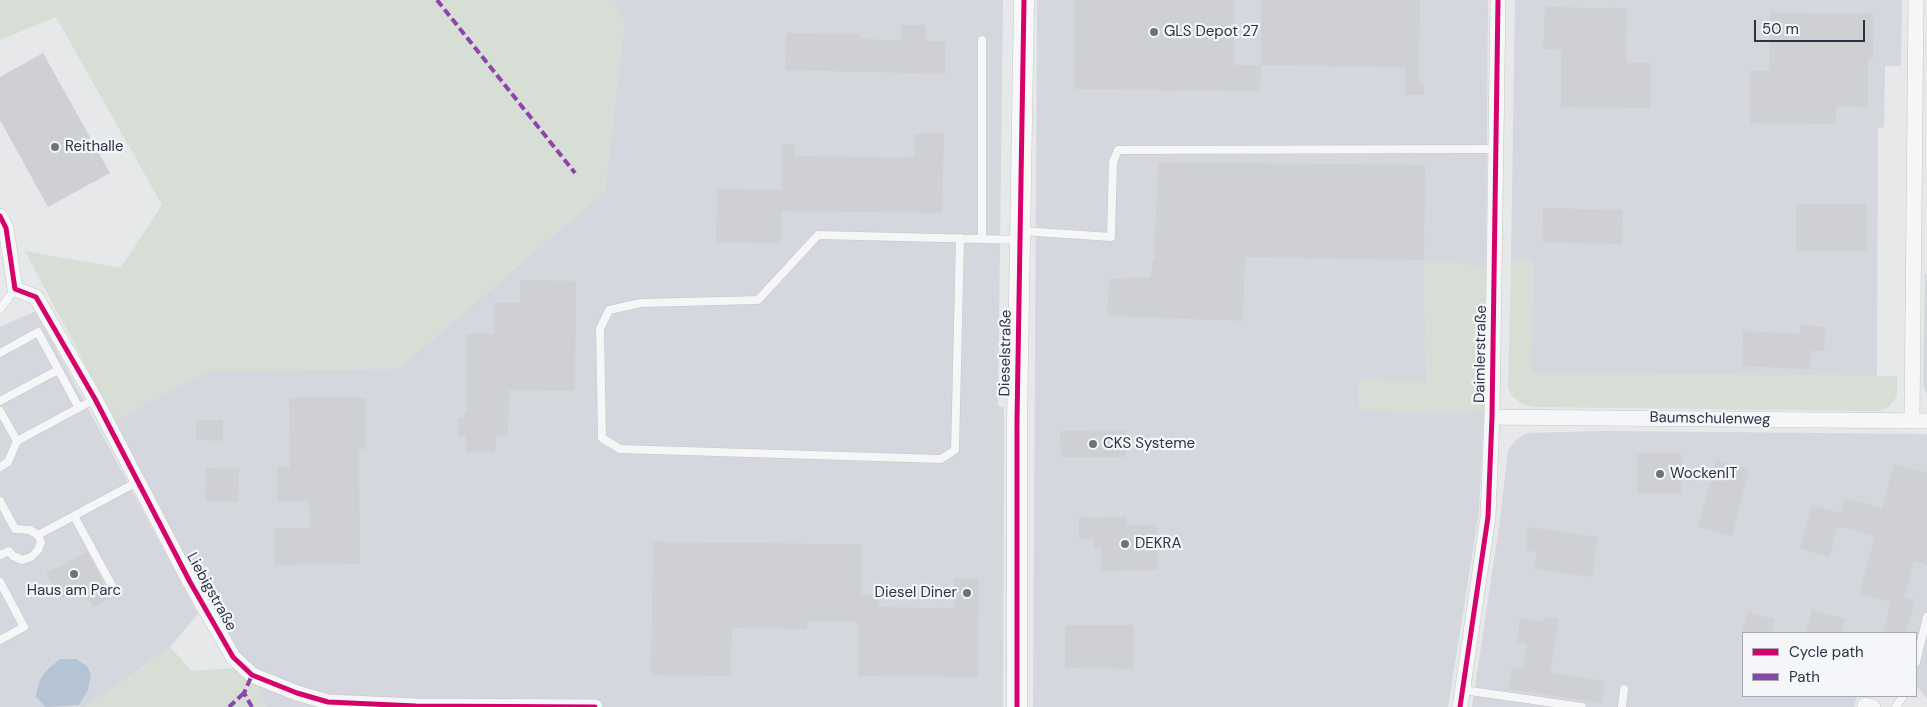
<!DOCTYPE html>
<meta charset="utf-8">
<style>
body{margin:0}
#map{position:relative;width:1927px;height:707px;overflow:hidden;background:#e6e8ea;font-family:"DM Sans",sans-serif}
canvas{display:block}
.legend{position:absolute;left:1742px;top:632px;width:175px;height:65px;box-sizing:border-box;background:#f4f6f9;border:1px solid #a4a8b1;margin:0;padding:6px 9px;list-style:none;font-size:15px;color:#2b3445}
.legend li{display:flex;align-items:center;gap:10px;height:25px}
.legend b{width:25px;border:1px solid #a4a8b1}
.scale{position:absolute;left:1754px;top:20px;width:111px;height:22px;box-sizing:border-box;border:2px solid #2b3445;border-top:0;padding-left:6px;font-size:15px;line-height:18px;white-space:nowrap;color:#2b3445;-webkit-text-stroke:4px #f4f6f9;paint-order:stroke}
</style>
<div id="map">
<canvas width="1927" height="707"></canvas>
<ul class="legend">
<li><b style="height:6px;background:#d6006c"></b>Cycle path</li>
<li><b style="height:6px;background:#8e44ad"></b>Path</li>
</ul>
<div class="scale">50 m</div>
</div>
<script>
const context = document.querySelector('canvas').getContext('2d');
context.lineJoin = 'round';
function paint(path, color) { context.fillStyle = color; context.fill(path, 'evenodd'); }
const toPath = rows => new Path2D(rows.map(r => 'M' + r).join(''));
function strokePath(path, color, width, dash) { context.strokeStyle = color; context.lineWidth = width; context.lineCap = dash ? 'butt' : 'round'; context.setLineDash(dash || []); context.stroke(path); }
function drawText(font, color, halo, rows, align = 'center') {
  context.font = font + ' "DM Sans",sans-serif'; context.lineWidth = 4.5; context.setLineDash([]); context.textBaseline = 'middle'; context.strokeStyle = halo; context.fillStyle = color; for (const [text, x, y, turn = 0] of rows) {
    context.save(); context.translate(x, y); context.rotate((+turn || 0) * Math.PI / 180); context.textAlign = isNaN(turn) ? turn : align; if (halo) context.strokeText(text, 0, 0); context.fillText(text, 0, 0); context.restore();
  }
}
const built = toPath([
 [614,0,1003,0,998,406,1004,407,1003,707,267,707,252,675,233,657,115,421,206,371,398,369,605,191,624,23],
 [1037,0,1488,0,1486,267,1434,261,1424,265,1426,382,1359,380,1360,411,1484,412,1479,512,1448,707,1033,707],
 [1515,0,1902,0,1901,66,1885,66,1884,127,1878,128,1877,376,1531,373,1533,261,1511,260],
 [1925,274,1927,274,1927,394,1923,385],
 [36,311,198,614,170,647,86,707,0,707,0,327],
 [1603,431,1927,434,1927,699,1916,685,1916,633,1743,633,1743,696,1857,696,1854,707,1472,707,1500,520,1508,450,1516,440,1527,433]
]);
const green = toPath([
 [0,0,614,0,624,22,605,191,398,369,206,371,115,421,25,251,121,268,162,205,56,17,0,40],
 [1511,260,1533,261,1532,373,1897,376,1897,396,1888,408,1878,411,1533,407,1522,404,1512,396,1508,387],
 [1434,261,1486,267,1484,412,1360,411,1359,380,1426,382,1424,265],
 [170,647,192,671,235,668,252,675,267,707,86,707]
]);
const water = toPath([
 [60,659,76,659,87,666,91,674,88,690,79,705,46,707,36,697,39,682,46,671]
]);
const building = toPath([
 [1075,0,1234,0,1234,65,1261,65,1260,91,1074,89],
 [1261,0,1420,0,1419,83,1424,83,1424,95,1405,95,1405,67,1261,65],
 [1545,7,1627,8,1626,63,1651,63,1651,108,1561,107,1561,50,1543,49],
 [1770,13,1874,14,1873,59,1868,59,1868,107,1836,106,1836,124,1750,123,1750,71,1769,71],
 [901,25,926,25,926,41,945,41,945,74,785,70,786,33,860,34,860,39,901,40],
 [43,53,110,173,48,207,0,120,0,77],
 [915,134,944,134,942,213,781,211,781,243,716,242,717,189,782,190,782,144,795,144,795,156,915,158],
 [1158,162,1425,165,1424,260,1245,257,1243,321,1107,316,1109,279,1151,277,1152,261,1154,261],
 [1796,204,1867,204,1867,251,1796,251],
 [1543,208,1623,210,1622,244,1542,242],
 [520,280,576,281,575,391,509,390,508,437,496,436,495,453,466,452,466,437,458,436,458,418,464,418,464,412,467,412,467,334,494,334,494,303,520,303],
 [1800,325,1825,327,1824,351,1811,351,1810,369,1742,366,1743,331,1800,334],
 [289,398,365,398,365,449,359,449,360,564,275,565,275,528,310,528,309,501,277,502,277,466,290,467],
 [196,420,223,420,223,441,196,440],
 [1126,430,1126,457,1061,457,1060,431],
 [1637,454,1682,454,1682,494,1637,494],
 [1716,460,1749,470,1732,536,1698,527],
 [1894,464,1927,473,1927,565,1914,561,1904,597,1915,600,1906,633,1883,633,1891,602,1859,594,1875,536,1838,526,1829,557,1800,548,1812,505,1841,513,1845,498,1882,508],
 [206,468,239,469,238,502,205,501],
 [1126,517,1127,525,1157,525,1158,570,1101,571,1101,548,1094,548,1093,539,1079,539,1079,518],
 [1528,527,1598,537,1592,577,1534,569,1537,552,1525,550],
 [653,542,861,544,861,594,879,595,879,607,954,608,954,578,979,578,978,677,858,676,858,622,807,621,807,629,732,628,731,676,651,675],
 [87,552,111,597,93,607,82,587,60,599,46,573],
 [1812,610,1845,619,1841,633,1806,633],
 [1748,612,1775,620,1771,633,1742,633],
 [1544,617,1559,619,1550,673,1605,681,1602,703,1508,689,1512,667,1523,669,1527,644,1517,643,1520,618,1543,622],
 [1065,625,1134,625,1134,669,1065,668]
]);
const lane = toPath([
 [982,40,982,239,1018,240],
 [1022,231,1111,237,1113,162,1118,150,1496,149],
 [960,238,955,450,941,459,620,449,602,438,600,329,609,310,641,303,758,300,818,235,982,239],
 [0,309,15,289],
 [0,353,38,332,79,408],
 [0,401,58,370],
 [0,411,17,441],
 [0,467,8,462,17,441,95,399],
 [0,501,15,529,30,530,38,535,41,542,38,550,31,557,22,560,13,556,9,551,0,555],
 [74,516,116,593],
 [38,535,139,481],
 [0,582,24,627,0,640],
 [1916,662,1927,617],
 [1463,690,1582,707],
 [1622,707,1624,689],
 [1896,707,1903,696]
]);
const street = toPath([
 [0,216,6,228,15,289,36,297,95,399,190,582,233,657,252,675,297,693,328,702,416,706,595,707],
 [1492,417,1927,421],
 [1912,421,1916,0],
 [1460,707,1488,517,1492,417,1498,0],
 [1865,707,1865,705,1873,707]
]);
const secondary = toPath([
 [1017,707,1017,421,1024,0]
]);
const quiet = toPath([
 [437,0,575,173],
 [229,707,244,693],
 [252,707,244,693,252,675]
]);
const cycleway = toPath([
 [0,216,6,228,15,289,36,297,95,399,190,582,233,657,252,675,297,693,328,702,416,706,595,707],
 [1017,707,1017,421,1024,0],
 [1460,707,1488,517,1492,417,1498,0]
]);
const markers = [
 [1154,32,5,"#6c737f"],
 [55,147,5,"#6c737f"],
 [1093,444,5,"#6c737f"],
 [1660,474,5,"#6c737f"],
 [1125,544,5,"#6c737f"],
 [74,574,5,"#6c737f"],
 [967,593,5,"#6c737f"]
];
const poiNames = [
 ["GLS Depot 27",1164,32],
 ["Reithalle",65,147],
 ["CKS Systeme",1103,444],
 ["WockenIT",1670,474],
 ["DEKRA",1135,544],
 ["Haus am Parc",74,591,"center"],
 ["Diesel Diner",957,593,"right"]
];
const streetNames = [
 ["Dieselstraße",1006,353,-89],
 ["Daimlerstraße",1481,354,-89],
 ["Baumschulenweg",1710,419,1],
 ["Liebigstraße",211,592,61]
];
paint(built, '#d4d7dd');
paint(green, '#d6ded6');
paint(water, '#b4c4d5');
paint(building, '#ced0d3');
strokePath(lane, '#c4c6c8', 9);
strokePath(street, '#c4c6c8', 16);
strokePath(secondary, '#c4c6c8', 21);
strokePath(lane, '#f5f6f7', 8);
strokePath(street, '#f5f6f7', 15);
strokePath(secondary, '#f8f8f8', 20);
strokePath(quiet, '#8e44ad', 4, [8, 4]);
strokePath(cycleway, '#d6006c', 5);
for (const [x, y, r, color] of markers) { const dot = new Path2D(); dot.arc(x, y, r, 0, 2 * Math.PI); context.fillStyle = color; context.fill(dot); strokePath(dot, '#f4f6f9', 2); }
drawText('15px', '#2b3445', '#f4f6f9', poiNames, 'left');
drawText('15px', '#2b3445', '#f4f6f9', streetNames);
</script>
